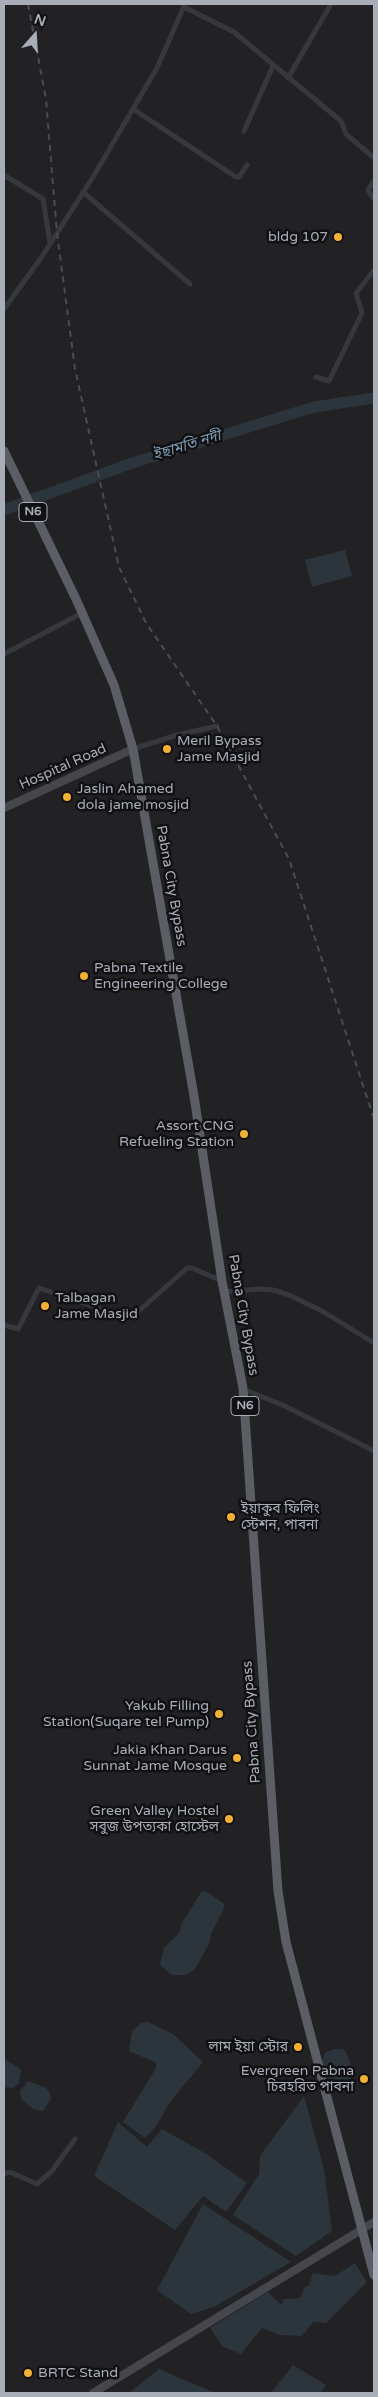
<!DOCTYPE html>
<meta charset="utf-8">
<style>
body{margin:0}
#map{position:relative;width:378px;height:2397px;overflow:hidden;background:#161618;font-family:"Varela Round",sans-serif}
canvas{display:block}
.frame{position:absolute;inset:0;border:5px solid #a8adb8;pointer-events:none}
.north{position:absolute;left:10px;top:10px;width:50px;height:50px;-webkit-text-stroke:4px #111113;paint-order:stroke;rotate:19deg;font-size:14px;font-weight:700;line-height:20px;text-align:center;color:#a8adb8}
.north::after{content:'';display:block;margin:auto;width:18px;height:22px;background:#a8adb8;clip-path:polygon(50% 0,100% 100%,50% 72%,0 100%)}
</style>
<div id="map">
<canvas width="378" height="2397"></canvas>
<div class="frame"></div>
<div class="north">N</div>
</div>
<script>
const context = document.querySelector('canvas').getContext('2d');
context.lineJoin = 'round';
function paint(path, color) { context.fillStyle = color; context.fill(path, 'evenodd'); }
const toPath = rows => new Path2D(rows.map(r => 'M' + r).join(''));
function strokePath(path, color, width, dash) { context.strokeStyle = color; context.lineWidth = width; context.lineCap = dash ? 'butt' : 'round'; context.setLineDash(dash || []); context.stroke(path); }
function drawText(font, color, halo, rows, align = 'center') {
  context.font = font + ' "Varela Round","Noto Sans Bengali",sans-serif'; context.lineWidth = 5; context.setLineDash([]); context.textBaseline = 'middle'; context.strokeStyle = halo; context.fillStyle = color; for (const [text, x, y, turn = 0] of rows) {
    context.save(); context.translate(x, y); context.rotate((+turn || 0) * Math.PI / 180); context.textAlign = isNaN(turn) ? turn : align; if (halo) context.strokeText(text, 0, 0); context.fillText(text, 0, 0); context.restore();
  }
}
const built = toPath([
 [4,4,374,4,374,2393,4,2393]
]);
const water = toPath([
 [345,550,352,576,312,587,305,560],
 [202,1891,207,1892,225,1904,223,1910,211,1934,210,1942,195,1969,186,1975,172,1975,160,1965,164,1948,179,1933,182,1923],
 [148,2022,173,2034,203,2062,170,2102,155,2128,145,2138,123,2122,156,2068,156,2063,129,2051,132,2031,141,2023],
 [334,2049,342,2049,346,2052,354,2072,351,2079,335,2090,325,2075,322,2060,325,2053],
 [4,2059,21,2069,19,2083,13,2088,4,2087],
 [28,2081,46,2088,50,2093,51,2099,43,2111,33,2109,21,2099,20,2091],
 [304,2096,324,2169,332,2231,296,2256,233,2215,259,2174,260,2156],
 [118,2122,147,2147,162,2129,208,2155,247,2183,226,2212,203,2196,175,2230,94,2176],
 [203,2204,291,2262,214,2307,191,2314,157,2290],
 [355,2263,367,2282,326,2323,313,2322,302,2336,280,2335,262,2328,241,2354,222,2346,210,2328,268,2292,281,2305,284,2299,300,2298,304,2288,309,2285,313,2273,335,2276],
 [293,2365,326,2385,320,2393,271,2393],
 [159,2369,215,2393,129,2393]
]);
const river = toPath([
 [4,510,132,463,314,407,374,398]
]);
const minor = toPath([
 [184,7,234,32,341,121,346,134,374,158],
 [288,78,331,4],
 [133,109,236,177,239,177,247,165],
 [244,131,273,66],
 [4,175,43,199,50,243],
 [374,181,368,190,374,199],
 [83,192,190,284],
 [4,309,41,258,93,177,157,68,185,4],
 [316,377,329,381,362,313,356,293,374,270],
 [4,654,82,613],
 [133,749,177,735,217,726],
 [225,1292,260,1289,273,1290,289,1295,324,1312,374,1343],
 [4,1325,18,1329,39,1288,127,1318,132,1317,187,1268,192,1268,222,1281],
 [243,1389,285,1406,374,1451],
 [4,2174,10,2172,37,2184,52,2171,75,2139]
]);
const secondary = toPath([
 [4,808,133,749],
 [93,2393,374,2222]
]);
const trunk = toPath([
 [4,451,76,599,114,685,133,749,194,1096,222,1281,243,1388,278,1891,286,1942,374,2275]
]);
const rail = toPath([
 [28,4,46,99,57,233,75,369,119,567,146,623,217,726,289,859,374,1119]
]);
const markers = [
 [338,237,5,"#f2b134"],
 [167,749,5,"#f2b134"],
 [67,797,5,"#f2b134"],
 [84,976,5,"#f2b134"],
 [244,1134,5,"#f2b134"],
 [45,1306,5,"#f2b134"],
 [231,1517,5,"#f2b134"],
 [219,1714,5,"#f2b134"],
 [237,1758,5,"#f2b134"],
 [229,1819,5,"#f2b134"],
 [298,2047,5,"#f2b134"],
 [364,2079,5,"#f2b134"],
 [28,2373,5,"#f2b134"]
];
const shields = [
 [33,512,28],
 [245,1406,28]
];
const shieldNames = [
 ["N6",33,512],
 ["N6",245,1406]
];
const poiNames = [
 ["bldg 107",328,237],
 ["Meril Bypass",177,741,"left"],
 ["Jame Masjid",177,757,"left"],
 ["Jaslin Ahamed",77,789,"left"],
 ["dola jame mosjid",77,805,"left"],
 ["Pabna Textile",94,968,"left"],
 ["Engineering College",94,984,"left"],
 ["Assort CNG",234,1126],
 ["Refueling Station",234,1142],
 ["Talbagan",55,1298,"left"],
 ["Jame Masjid",55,1314,"left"],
 ["ইয়াকুব ফিলিং",241,1509,"left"],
 ["স্টেশন, পাবনা",241,1525,"left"],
 ["Yakub Filling",209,1706],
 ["Station(Suqare tel Pump)",209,1722],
 ["Jakia Khan Darus",227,1750],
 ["Sunnat Jame Mosque",227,1766],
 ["Green Valley Hostel",219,1811],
 ["সবুজ উপত্যকা হোস্টেল",219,1827],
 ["লাম ইয়া স্টোর",288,2047],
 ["Evergreen Pabna",354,2071],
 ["চিরহরিত পাবনা",354,2087],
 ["BRTC Stand",38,2373,"left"]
];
const streetNames = [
 ["Hospital Road",63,767,-24],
 ["Pabna City Bypass",171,886,80],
 ["Pabna City Bypass",243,1315,80],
 ["Pabna City Bypass",252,1722,-94]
];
const waterNames = [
 ["ইছামতি নদী",187,446,-17]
];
paint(built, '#222225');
paint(water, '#2c353c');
strokePath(river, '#2c353c', 11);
strokePath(minor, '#37383d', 5);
strokePath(secondary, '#45474d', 8);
strokePath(trunk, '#5b5e65', 9);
strokePath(rail, '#4a4c52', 2, [6, 5]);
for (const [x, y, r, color] of markers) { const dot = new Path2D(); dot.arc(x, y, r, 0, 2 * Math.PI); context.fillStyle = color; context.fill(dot); strokePath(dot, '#111113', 2); }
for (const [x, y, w] of shields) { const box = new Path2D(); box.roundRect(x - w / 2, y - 9.5, w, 19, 4); context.fillStyle = '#111113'; context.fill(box); strokePath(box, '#a8adb8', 1); }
drawText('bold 12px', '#a8adb8', null, shieldNames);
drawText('14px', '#a8adb8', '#111113', poiNames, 'right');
drawText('14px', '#a8adb8', '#111113', streetNames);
drawText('italic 15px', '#7f9bb3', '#111113', waterNames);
</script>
